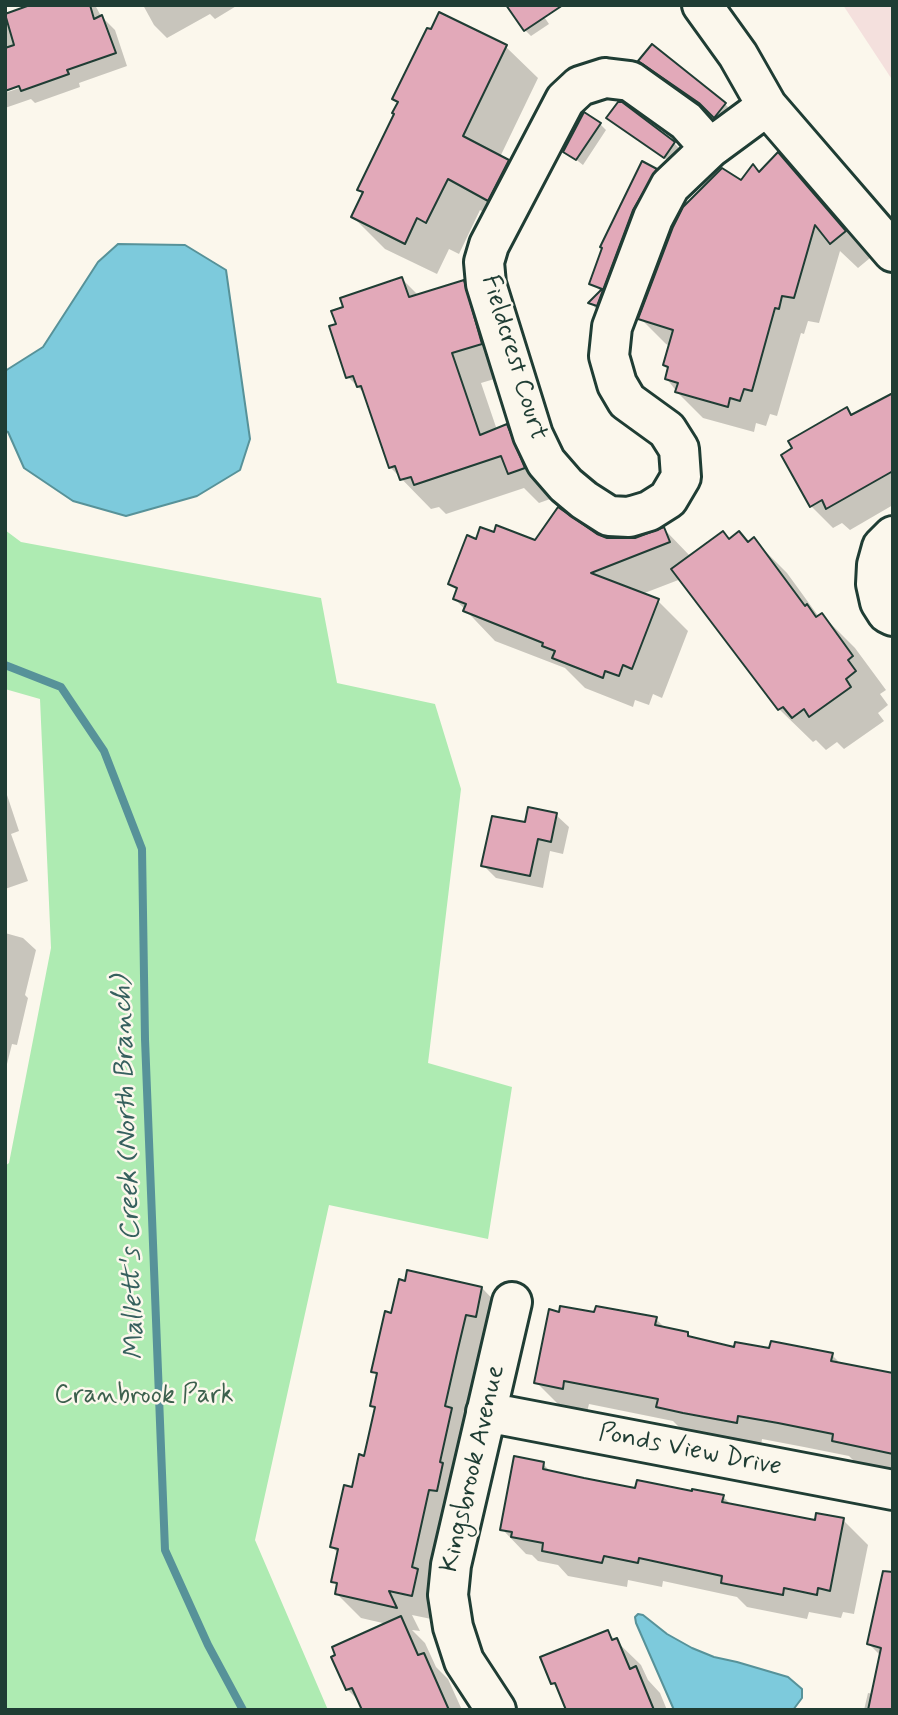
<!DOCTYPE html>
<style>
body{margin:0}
#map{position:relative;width:898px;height:1715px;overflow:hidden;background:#fbf7ec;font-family:Mynerve,sans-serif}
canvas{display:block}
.frame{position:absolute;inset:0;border:7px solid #1f3d34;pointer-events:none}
</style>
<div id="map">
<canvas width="898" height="1715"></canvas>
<div class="frame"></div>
</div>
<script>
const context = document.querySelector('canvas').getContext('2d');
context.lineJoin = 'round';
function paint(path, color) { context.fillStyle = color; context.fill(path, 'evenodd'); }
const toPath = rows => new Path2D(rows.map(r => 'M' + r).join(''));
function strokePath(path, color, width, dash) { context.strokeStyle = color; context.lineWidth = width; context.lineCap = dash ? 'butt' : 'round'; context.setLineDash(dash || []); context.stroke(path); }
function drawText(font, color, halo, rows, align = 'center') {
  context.font = font + ' Mynerve,sans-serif'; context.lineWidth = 5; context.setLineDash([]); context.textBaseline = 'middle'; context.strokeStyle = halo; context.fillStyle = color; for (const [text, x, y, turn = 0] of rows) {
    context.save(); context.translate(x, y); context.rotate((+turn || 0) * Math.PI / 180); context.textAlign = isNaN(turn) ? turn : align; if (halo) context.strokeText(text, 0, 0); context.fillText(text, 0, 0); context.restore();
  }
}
const built = toPath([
 [843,5,893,5,893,81]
]);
const green = toPath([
 [5,530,21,542,321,598,337,683,435,704,461,789,428,1063,512,1087,488,1239,329,1205,255,1540,328,1710,5,1710,5,1166,9,1163,51,948,40,699,5,689]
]);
const water = toPath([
 [118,244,185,245,226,270,250,439,240,470,197,496,126,516,73,501,24,468,8,432,5,431,5,371,43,347,98,262,118,244],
 [638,1614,643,1615,667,1634,692,1648,714,1657,737,1662,788,1677,802,1689,802,1698,793,1710,674,1710,636,1623,635,1617,638,1614]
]);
const shadow = toPath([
 [58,5,95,5,101,16,115,30,127,66,79,83,80,87,35,103,31,99,5,108,5,93,28,85,27,81,5,89,5,23],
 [143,5,238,5,215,19,210,14,167,38,154,25],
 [536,5,549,24,531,36,525,30],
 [432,31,506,47,538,78,500,157,508,161,540,193,520,231,480,210,459,254,449,249,437,274,385,249,353,217,364,194,360,189,399,104,394,99],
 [648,68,725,104,731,110,720,123,706,108],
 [608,118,674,143,680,149,671,163],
 [600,124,606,130,583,165,565,151],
 [778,155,804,181,870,258,858,268,840,251,819,323,808,321,804,334,801,333,777,416,770,414,766,426,756,423,754,432,703,418,677,392,667,379,669,369,665,365,670,346,666,344,640,318,741,183,760,174],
 [656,170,662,176,603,311,596,309,591,303,602,292,591,283],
 [402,279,419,296,463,282,493,312,511,374,481,383,497,430,506,427,536,457,553,498,539,503,524,488,446,514,439,507,431,509,390,467,366,395,348,377],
 [893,395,893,505,850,530,842,523,833,528,811,506,847,410,853,416],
 [664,529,691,557,730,540,749,544,754,540,787,573,819,617,822,615,855,648,886,690,880,694,888,705,878,713,884,721,844,749,837,742,826,750,816,740,813,742,779,709,681,579,642,594,658,601,688,631,662,698,653,694,649,705,635,700,633,707,585,688,565,668,495,641,455,599,458,591,451,584,477,541,536,542,596,536,613,541,636,540],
 [5,789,19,831,11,834,28,881,5,889],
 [556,815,569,827,563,854,550,851,543,888,496,878,483,865,527,825],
 [5,933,23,938,36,950,25,995,28,998,17,1045,12,1044,5,1072],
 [482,1288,506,1313,436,1620,412,1615,420,1631,412,1630,425,1643,436,1667,448,1679,462,1710,364,1710,361,1703,347,1689,387,1624,361,1618,336,1593,338,1586,333,1581,339,1554,332,1547,366,1458,376,1410,372,1405,378,1376,373,1371,393,1315],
 [596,1314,656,1319,666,1329,736,1349,832,1355,841,1364,893,1380,893,1472,858,1465,849,1456,804,1447,762,1439,761,1446,683,1431,673,1421,589,1404,587,1412,561,1407,536,1382],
 [543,1464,552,1473,637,1490,723,1497,732,1505,816,1523,843,1520,868,1545,854,1614,843,1612,841,1618,809,1612,807,1619,747,1607,737,1597,663,1581,662,1587,628,1580,627,1587,568,1576,558,1565,538,1561,532,1555,526,1554,502,1529],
 [893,1581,893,1710,864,1710,868,1693,873,1694,881,1656,869,1644],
 [607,1632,641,1665,648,1680,660,1693,667,1710,568,1710,560,1691,553,1683]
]);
const stream = toPath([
 [5,665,61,687,104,751,142,849,145,1039,165,1550,208,1645,243,1710]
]);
const building = toPath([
 [30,5,90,5,94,19,102,15,116,53,67,70,69,74,21,91,19,86,5,91,5,48,14,45,5,14,30,5],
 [506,5,563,5,524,31,506,5],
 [439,12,507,45,463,136,509,160,488,201,448,179,426,223,417,218,405,244,351,217,363,192,357,190,394,114,392,113,398,102,392,99,427,28,431,29,439,12],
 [652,44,726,103,714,118,699,103,638,61,652,44],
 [618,102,622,102,675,142,664,158,606,118,618,102],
 [584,112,601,123,576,160,563,152,584,112],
 [778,152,846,231,830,244,815,225,794,298,782,296,779,309,775,308,752,391,744,389,740,401,730,398,728,407,675,392,678,383,665,379,668,367,663,365,673,330,638,319,673,227,683,207,722,168,741,180,753,164,759,172,778,152],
 [642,161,657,169,633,210,597,306,588,303,602,289,589,284,602,248,600,247,642,161],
 [402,277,409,297,464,280,482,344,452,353,480,435,507,424,525,468,508,474,501,456,414,485,411,477,400,480,395,466,389,468,361,386,357,387,353,376,346,378,329,326,336,324,331,311,343,307,340,298,402,277],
 [893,393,893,471,826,509,822,500,810,507,781,455,792,448,788,441,847,407,851,415,893,393],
 [558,507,597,534,607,538,635,538,664,527,670,542,591,573,659,599,632,669,623,665,619,676,605,671,603,678,552,658,555,651,542,646,543,643,463,611,466,604,453,599,457,588,448,584,467,535,476,539,480,527,494,532,496,525,535,540,558,507],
 [723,531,729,539,739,531,748,542,754,537,805,606,807,604,816,617,822,613,853,656,848,660,856,671,846,679,851,687,809,717,804,709,792,718,783,707,778,710,671,569,723,531],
 [528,807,557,813,551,842,538,839,530,876,481,866,492,816,525,822,528,807],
 [407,1270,482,1287,476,1317,466,1315,457,1353,445,1406,452,1408,440,1462,443,1463,437,1491,429,1490,412,1567,418,1569,412,1596,389,1591,397,1608,335,1594,337,1583,331,1582,338,1549,330,1547,344,1485,352,1487,359,1454,364,1456,375,1407,370,1406,377,1373,371,1372,385,1311,391,1313,399,1279,405,1281,407,1270],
 [560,1306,594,1312,596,1306,657,1317,655,1325,688,1332,688,1336,734,1347,735,1342,769,1348,771,1341,833,1353,831,1361,893,1373,893,1454,832,1441,833,1434,778,1423,738,1416,737,1423,683,1413,656,1407,658,1399,564,1381,563,1389,534,1383,549,1309,559,1312,560,1306],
 [514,1456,544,1462,543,1469,584,1478,635,1488,637,1480,692,1491,692,1489,724,1495,722,1502,815,1520,816,1513,844,1518,830,1591,818,1588,817,1595,784,1588,783,1595,721,1583,722,1576,639,1558,638,1563,604,1556,602,1563,542,1551,543,1543,511,1537,512,1532,500,1530,514,1456],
 [883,1571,893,1572,893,1710,868,1710,881,1648,867,1644,883,1571],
 [401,1616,418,1655,424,1653,449,1710,362,1710,352,1688,346,1690,331,1657,335,1655,332,1647,401,1616],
 [608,1630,612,1640,617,1638,630,1669,636,1666,654,1710,566,1710,555,1683,551,1684,540,1657,608,1630]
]);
const minor = toPath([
 [702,5,738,55,767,106],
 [605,78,630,81,686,121,710,148,670,186,653,218,612,327,609,356,617,384,627,401,667,430,679,449,681,477,668,499,649,511,629,517,609,516,584,500,566,485,546,462,533,435,486,284,484,262,489,245,565,100,580,86,605,78],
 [710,148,767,106,893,252],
 [893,536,882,547,877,565,876,584,880,602,887,613,893,616],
 [486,1412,893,1490],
 [496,1710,464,1661,453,1627,448,1595,451,1565,512,1302]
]);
const streetNames = [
 ["Fieldcrest Court",513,358,73],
 ["Ponds View Drive",690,1451,11],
 ["Kingsbrook Avenue",474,1469,-77]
];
const parkNames = [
 ["Cranbrook Park",144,1397]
];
const waterNames = [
 ["Mallett's Creek (North Branch)",130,1168,-92]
];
paint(built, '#f4e0dd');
paint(green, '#aeebb2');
paint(water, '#7dcadc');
strokePath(water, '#579299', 2);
paint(shadow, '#0003');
strokePath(stream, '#579299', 8);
paint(building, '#e2a9b9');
strokePath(building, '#1f3d34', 2);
strokePath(minor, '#1f3d34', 44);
strokePath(minor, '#fbf7ec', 38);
drawText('26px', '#1f3d34', '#fbf7ec', streetNames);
drawText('26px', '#3c604d', '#fbf7ec', parkNames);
drawText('italic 28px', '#36605e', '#fbf7ec', waterNames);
</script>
